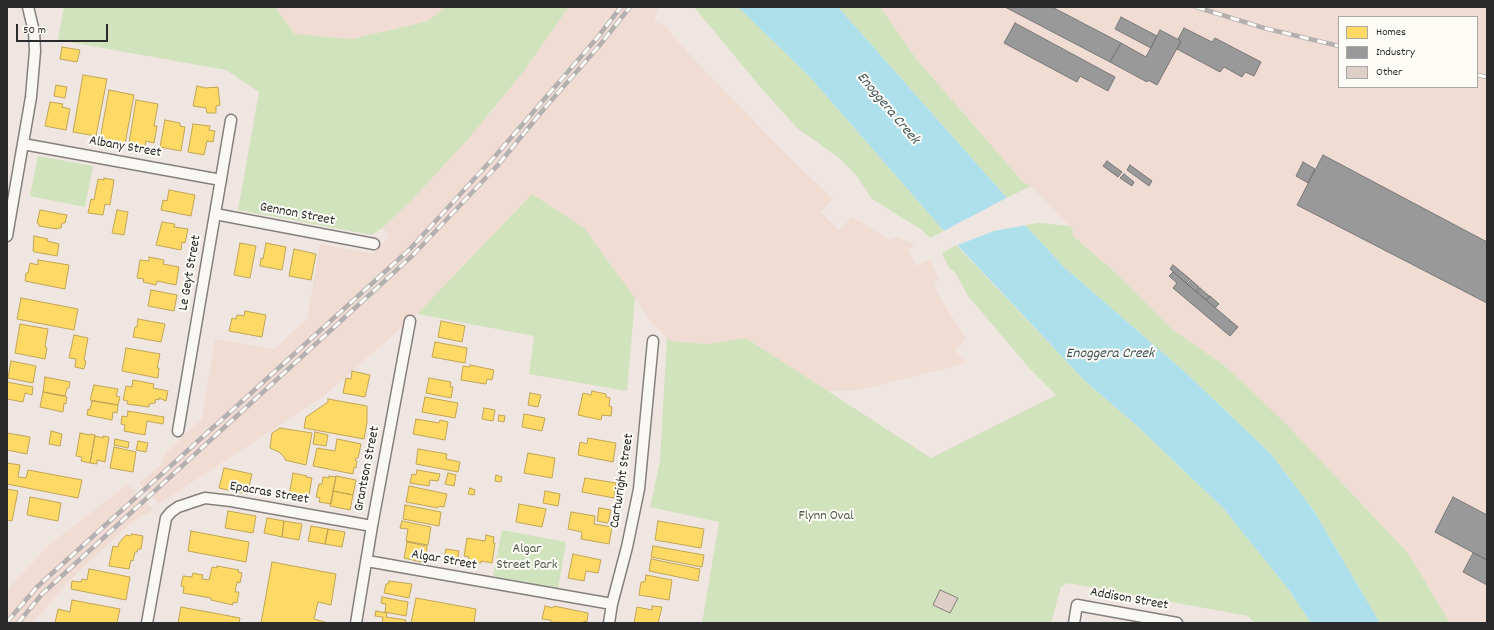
<!DOCTYPE html>
<style>
body{margin:0}
#map{position:relative;width:1494px;height:630px;overflow:hidden;background:#f0e6e1;font-family:Dekko,sans-serif}
canvas{display:block}
.frame{position:absolute;inset:0;border:8px solid #2b2b2b;pointer-events:none}
.legend{position:absolute;left:1338px;top:16px;width:140px;height:72px;box-sizing:border-box;background:#fdfcf7;border:1px solid #a9a8a5;margin:0;padding:5px 7px;list-style:none;font-size:12px;color:#2b2b2b}
.legend li{display:flex;align-items:center;gap:8px;height:20px}
.legend b{width:20px;border:1px solid #a9a8a5}
.scale{position:absolute;left:16px;top:24px;width:92px;height:18px;box-sizing:border-box;border:2px solid #2b2b2b;border-top:0;padding-left:5px;font-size:12px;line-height:14px;white-space:nowrap;color:#2b2b2b;-webkit-text-stroke:3px #fdfcf7;paint-order:stroke}
</style>
<div id="map">
<canvas width="1494" height="630"></canvas>
<div class="frame"></div>
<ul class="legend">
<li><b style="height:11px;background:#ffd966"></b>Homes</li>
<li><b style="height:11px;background:#999"></b>Industry</li>
<li><b style="height:11px;background:#ddcec8"></b>Other</li>
</ul>
<div class="scale">50 m</div>
</div>
<script>
const context = document.querySelector('canvas').getContext('2d');
context.lineJoin = 'round';
function paint(path, color) { context.fillStyle = color; context.fill(path, 'evenodd'); }
const toPath = rows => new Path2D(rows.map(r => 'M' + r).join(''));
function strokePath(path, color, width, dash) { context.strokeStyle = color; context.lineWidth = width; context.lineCap = dash ? 'butt' : 'round'; context.setLineDash(dash || []); context.stroke(path); }
function drawText(font, color, halo, rows, align = 'center') {
  context.font = font + ' Dekko,sans-serif'; context.lineWidth = 4; context.setLineDash([]); context.textBaseline = 'middle'; context.strokeStyle = halo; context.fillStyle = color; for (const [text, x, y, turn = 0] of rows) {
    context.save(); context.translate(x, y); context.rotate((+turn || 0) * Math.PI / 180); context.textAlign = isNaN(turn) ? turn : align; if (halo) context.strokeText(text, 0, 0); context.fillText(text, 0, 0); context.restore();
  }
}
const built = toPath([
 [275,7,445,7,428,21,352,39,295,34],
 [569,7,658,7,654,21,665,26,692,57,790,158,833,199,821,212,839,230,852,217,890,240,897,237,916,245,908,249,916,266,930,259,939,280,934,282,935,289,966,339,955,350,966,362,948,368,859,390,827,391,746,338,708,344,670,341,653,324,584,228,532,194,417,314,324,396,159,504,139,483,161,465,165,454,202,418,215,339,274,349,307,319,320,244,373,254,389,237,382,228,410,202,495,107,520,76],
 [880,7,1487,7,1487,623,1450,623,1408,553,1289,427,1244,383,1221,363,1173,330,1117,274,1073,236,1073,230,1031,186,1025,184,918,61],
 [1339,17,1477,17,1477,87,1339,87],
 [128,484,153,509,147,515,145,514,131,523,78,572,32,623,7,623,7,591,13,583,49,545]
]);
const green = toPath([
 [64,7,275,7,295,34,352,39,428,21,445,7,569,7,520,76,469,138,410,202,382,228,372,235,238,210,259,92,226,70,58,40],
 [694,7,738,7,809,76,944,231,930,238,922,230,872,199,856,175,838,157,797,128,762,89],
 [838,7,880,7,918,61,1024,183,1031,186,1007,198],
 [38,156,93,166,85,207,30,196],
 [532,194,584,228,635,298,627,391,529,374,534,336,417,314],
 [1039,223,1070,226,1073,230,1073,236,1117,274,1173,330,1221,363,1244,383,1289,427,1408,553,1450,623,1380,623,1314,511,1271,454,1185,372,1064,267,1025,225],
 [956,245,1084,380,1136,425,1223,508,1289,590,1311,623,1255,623,1248,616,1068,583,1061,587,1051,623,702,623,719,522,650,507,660,461,667,338,670,341,708,344,746,338,931,458,1056,395,1031,370,968,296,955,272,949,268,942,253],
 [502,530,566,542,558,589,493,576]
]);
const water = toPath([
 [738,7,838,7,1007,198,1025,225,1064,267,1185,372,1271,454,1314,511,1380,623,1311,623,1289,590,1223,508,1136,425,1084,380,944,231,809,76]
]);
const pier = toPath([
 [1008,197,1027,225,994,231,955,246,942,232]
]);
const homes = toPath([
 [62,47,80,50,77,62,60,59,62,47],
 [83,75,107,79,96,136,73,132,83,75],
 [56,85,67,87,65,98,54,96,56,85],
 [197,86,205,88,218,87,220,105,216,106,216,113,207,113,206,108,193,106,197,86],
 [109,90,134,95,125,144,100,139,109,90],
 [136,100,158,104,154,126,157,126,154,143,146,141,145,146,129,143,136,100],
 [50,102,63,104,62,107,70,109,66,130,45,126,50,102],
 [165,120,180,123,180,126,185,127,181,151,160,147,165,120],
 [193,124,210,126,209,130,215,131,213,142,207,141,204,155,188,152,193,124],
 [104,178,114,180,110,205,105,204,103,215,88,213,91,199,94,200,98,179,104,180,104,178],
 [169,190,195,195,191,216,161,210,163,200,167,201,169,190],
 [40,210,67,215,65,223,62,223,61,228,58,228,57,229,39,226,39,224,37,223,40,210],
 [117,210,128,212,124,235,112,233,117,210],
 [162,222,175,224,174,227,188,229,185,243,182,242,181,250,156,245,162,222],
 [34,236,48,239,47,241,59,244,57,256,35,252,33,251,34,236],
 [240,243,256,246,250,278,234,275,240,243],
 [266,243,286,247,282,270,260,266,261,258,263,259,266,243],
 [294,249,316,254,311,280,289,276,294,249],
 [149,257,164,260,163,264,179,267,176,285,157,281,156,285,143,282,144,279,137,278,140,260,149,261,149,257],
 [38,260,69,265,65,289,25,281,26,273,28,273,30,263,38,265,38,260],
 [151,290,177,295,174,311,148,306,151,290],
 [21,298,78,309,74,330,17,319,21,298],
 [245,311,266,315,262,337,229,331,232,318,236,319,237,315,244,316,245,311],
 [138,319,165,324,161,342,133,337,135,327,137,327,138,319],
 [441,321,465,326,462,342,438,337,441,321],
 [20,324,48,329,45,347,47,348,45,359,15,353,20,324],
 [74,335,88,338,84,360,86,361,84,369,75,367,76,359,69,358,74,335],
 [435,342,467,348,465,363,432,357,435,342],
 [126,348,160,354,157,368,159,368,158,378,122,371,126,348],
 [11,361,36,366,33,383,8,378,11,361],
 [470,365,494,370,492,380,487,379,486,384,461,380,463,366,470,367,470,365],
 [352,371,370,375,365,397,343,393,346,378,351,379,352,371],
 [45,377,70,382,69,388,67,388,65,396,43,392,45,377],
 [429,378,451,382,450,387,453,387,451,398,426,393,429,378],
 [133,380,154,384,153,388,168,391,166,401,159,398,159,400,156,399,155,403,149,404,149,407,127,404,128,401,123,400,126,386,132,387,133,380],
 [7,382,33,387,32,395,25,393,23,402,7,399,7,382],
 [94,385,118,389,116,396,120,397,118,405,90,400,94,385],
 [592,391,606,394,606,397,610,398,609,406,612,407,611,416,602,415,601,420,578,415,583,393,591,395,592,391],
 [43,392,67,397,66,404,64,403,63,412,40,407,43,392],
 [530,393,541,395,538,407,528,405,530,393],
 [425,397,458,403,455,418,422,412,425,397],
 [328,399,367,406,367,422,364,439,304,428,306,417,328,402,328,399],
 [92,401,118,405,117,413,113,412,112,420,87,415,88,409,90,410,92,401],
 [484,408,495,410,493,421,482,419,484,408],
 [128,411,164,417,163,424,147,421,145,435,124,431,125,425,121,424,122,416,127,417,128,411],
 [524,414,545,418,542,431,522,427,524,414],
 [499,415,505,416,504,422,498,421,499,415],
 [416,419,439,423,440,420,448,422,445,440,413,434,416,419],
 [280,428,312,433,306,465,285,460,285,458,279,452,270,448,272,433,280,428],
 [51,431,62,434,60,446,49,444,51,431],
 [315,432,328,435,326,446,313,444,315,432],
 [7,433,30,437,27,454,7,450,7,433],
 [80,433,90,435,90,434,95,435,90,463,81,461,82,457,76,456,80,433],
 [95,436,103,438,103,436,109,437,105,462,97,460,97,464,90,463,95,436],
 [588,438,616,443,613,462,578,455,580,442,587,444,588,438],
 [115,439,129,442,128,448,114,445,115,439],
 [337,439,361,444,358,458,356,458,355,460,357,461,356,468,354,467,353,474,313,466,317,448,335,451,337,439],
 [138,441,148,443,146,452,136,450,138,441],
 [114,447,136,452,133,472,110,468,114,447],
 [418,449,447,454,446,459,460,462,458,472,416,464,418,449],
 [528,453,555,458,552,478,524,473,528,453],
 [7,463,20,465,18,477,26,478,28,470,82,480,78,498,7,484,7,463],
 [224,468,252,474,247,494,219,488,224,468],
 [417,470,440,474,438,481,430,480,429,486,410,483,412,474,416,475,417,470],
 [293,473,307,476,306,477,312,478,308,500,303,499,303,501,289,496,293,473],
 [448,473,456,475,454,486,445,484,448,473],
 [496,475,502,477,501,482,495,481,496,475],
 [329,476,336,477,331,504,319,502,320,498,316,497,319,484,322,484,323,477,329,478,329,476],
 [336,476,356,480,353,495,333,491,336,476],
 [585,478,616,483,614,498,582,492,585,478],
 [409,486,447,494,444,507,439,506,438,508,406,502,409,486],
 [470,488,475,490,474,495,468,494,470,488],
 [7,489,18,491,12,521,7,520,7,489],
 [333,491,353,495,350,510,330,506,333,491],
 [545,491,560,494,558,506,543,503,545,491],
 [30,497,61,503,58,521,27,515,30,497],
 [519,504,546,509,542,527,516,522,519,504],
 [405,505,441,512,439,526,403,519,405,505],
 [599,508,611,510,608,523,597,521,599,508],
 [228,511,256,516,253,533,225,528,228,511],
 [571,512,595,516,594,524,612,527,609,544,581,539,582,532,568,529,571,512],
 [267,518,284,521,282,537,264,533,267,518],
 [284,521,302,524,299,540,282,537,284,521],
 [402,521,431,527,428,545,406,541,408,529,400,528,402,521],
 [658,521,704,529,701,548,655,540,658,521],
 [311,526,328,529,325,544,308,541,311,526],
 [328,529,345,532,342,547,325,544,328,529],
 [191,531,249,542,246,562,188,551,191,531],
 [132,534,143,536,141,549,138,549,137,552,135,552,133,561,131,560,129,569,109,566,113,546,118,547,119,543,126,535,131,536,132,534],
 [486,535,494,537,493,543,495,543,492,563,481,561,481,563,468,561,469,557,464,556,467,538,485,541,486,535],
 [407,542,427,546,426,563,404,558,407,542],
 [653,546,704,555,702,567,651,557,653,546],
 [446,549,459,551,457,565,443,563,446,549],
 [573,554,601,560,598,573,586,571,584,581,568,578,573,554],
 [651,559,700,569,698,581,649,571,651,559],
 [272,562,336,574,331,605,318,602,314,619,328,623,261,623,272,562],
 [217,566,239,570,238,572,242,573,240,583,237,582,235,592,239,592,237,603,233,602,233,605,211,600,211,598,183,593,184,587,181,586,183,576,192,577,193,573,203,575,202,579,209,580,212,567,217,568,217,566],
 [89,569,130,577,126,600,71,589,72,581,81,582,82,579,87,580,89,569],
 [646,575,672,580,669,600,639,595,641,582,645,582,646,575],
 [389,581,412,584,409,598,384,593,386,584,388,584,389,581],
 [382,597,408,602,406,616,385,612,386,604,381,603,382,597],
 [416,598,476,609,474,623,411,623,416,598],
 [72,600,120,609,117,623,55,623,58,609,70,612,72,600],
 [545,606,553,608,554,606,588,613,587,622,584,621,583,623,551,622,551,620,542,619,545,606],
 [652,606,662,607,658,623,634,623,637,607,652,610,652,606],
 [181,607,240,618,239,623,178,623,181,607],
 [376,611,387,613,386,617,406,620,405,623,382,623,383,617,375,616,376,611]
]);
const industry = toPath([
 [1005,7,1052,7,1121,43,1110,62,1005,7],
 [1121,17,1157,36,1151,48,1115,29,1121,17],
 [1015,23,1115,77,1108,91,1080,76,1077,82,1004,43,1015,23],
 [1184,28,1212,42,1215,38,1261,62,1254,76,1245,72,1242,77,1224,67,1220,72,1177,49,1181,41,1178,39,1184,28],
 [1160,30,1181,41,1157,85,1148,80,1147,82,1110,62,1121,43,1146,57,1160,30],
 [1323,155,1487,242,1487,303,1297,205,1323,155],
 [1107,161,1122,172,1118,177,1103,166,1107,161],
 [1303,162,1315,169,1308,183,1296,176,1303,162],
 [1130,165,1152,181,1149,186,1127,170,1130,165],
 [1124,174,1134,182,1132,186,1120,178,1124,174],
 [1173,265,1190,279,1186,283,1170,269,1173,265],
 [1173,272,1238,327,1230,336,1173,288,1177,283,1169,276,1173,272],
 [1191,280,1199,287,1196,292,1187,284,1191,280],
 [1200,288,1209,296,1206,300,1197,292,1200,288],
 [1210,296,1219,304,1215,308,1207,300,1210,296],
 [1453,497,1487,515,1487,560,1435,532,1453,497],
 [1473,553,1487,560,1487,585,1463,572,1473,553]
]);
const building = toPath([
 [940,590,958,598,950,613,933,605,940,590]
]);
const street = toPath([
 [23,144,221,180],
 [215,214,374,244],
 [7,236,31,97,35,51,34,32,28,7],
 [178,431,231,120],
 [367,561,612,604],
 [147,623,166,518,171,512,178,507,205,498,231,501,372,526],
 [356,623,372,526,410,321],
 [609,623,612,604,627,547,639,489,653,341],
 [1074,623,1077,605,1177,623]
]);
const rail = toPath([
 [1196,7,1264,28,1339,46],
 [1477,75,1487,77],
 [7,622,37,587,410,249,497,154,597,38,621,7],
 [18,623,42,594,413,255,498,165,543,110,599,46,630,7]
]);
const streetNames = [
 ["Albany Street",125,148,10],
 ["Gennon Street",297,215,11],
 ["Le Geyt Street",191,273,-80],
 ["Grantson Street",368,469,-79],
 ["Cartwright Street",623,481,-81],
 ["Epacras Street",269,494,10],
 ["Algar Street",444,561,10],
 ["Addison Street",1129,600,10]
];
const parkNames = [
 ["Flynn Oval",826,517],
 ["Algar",527,550],
 ["Street Park",527,566]
];
const waterNames = [
 ["Enoggera Creek",887,109,50],
 ["Enoggera Creek",1110,355]
];
paint(built, '#f1dcd3');
paint(green, '#d1e3bc');
paint(water, '#aee0ec');
paint(pier, '#f0e6e1');
paint(homes, '#ffd966');
strokePath(homes, '#bfa554', 1);
paint(industry, '#999');
strokePath(industry, '#787878', 1);
paint(building, '#ddcec8');
strokePath(building, '#847f7d', 1);
strokePath(street, '#847f7d', 13);
strokePath(street, '#f9f8f5', 10);
strokePath(rail, '#b3b0af', 4.5);
strokePath(rail, '#fdfcf7', 3, [9]);
drawText('14px', '#2b2b2b', '#fdfcf7', streetNames);
drawText('14px', '#4e5848', '#fdfcf7', parkNames);
drawText('italic 15px', '#44585c', '#fdfcf7', waterNames);
</script>
